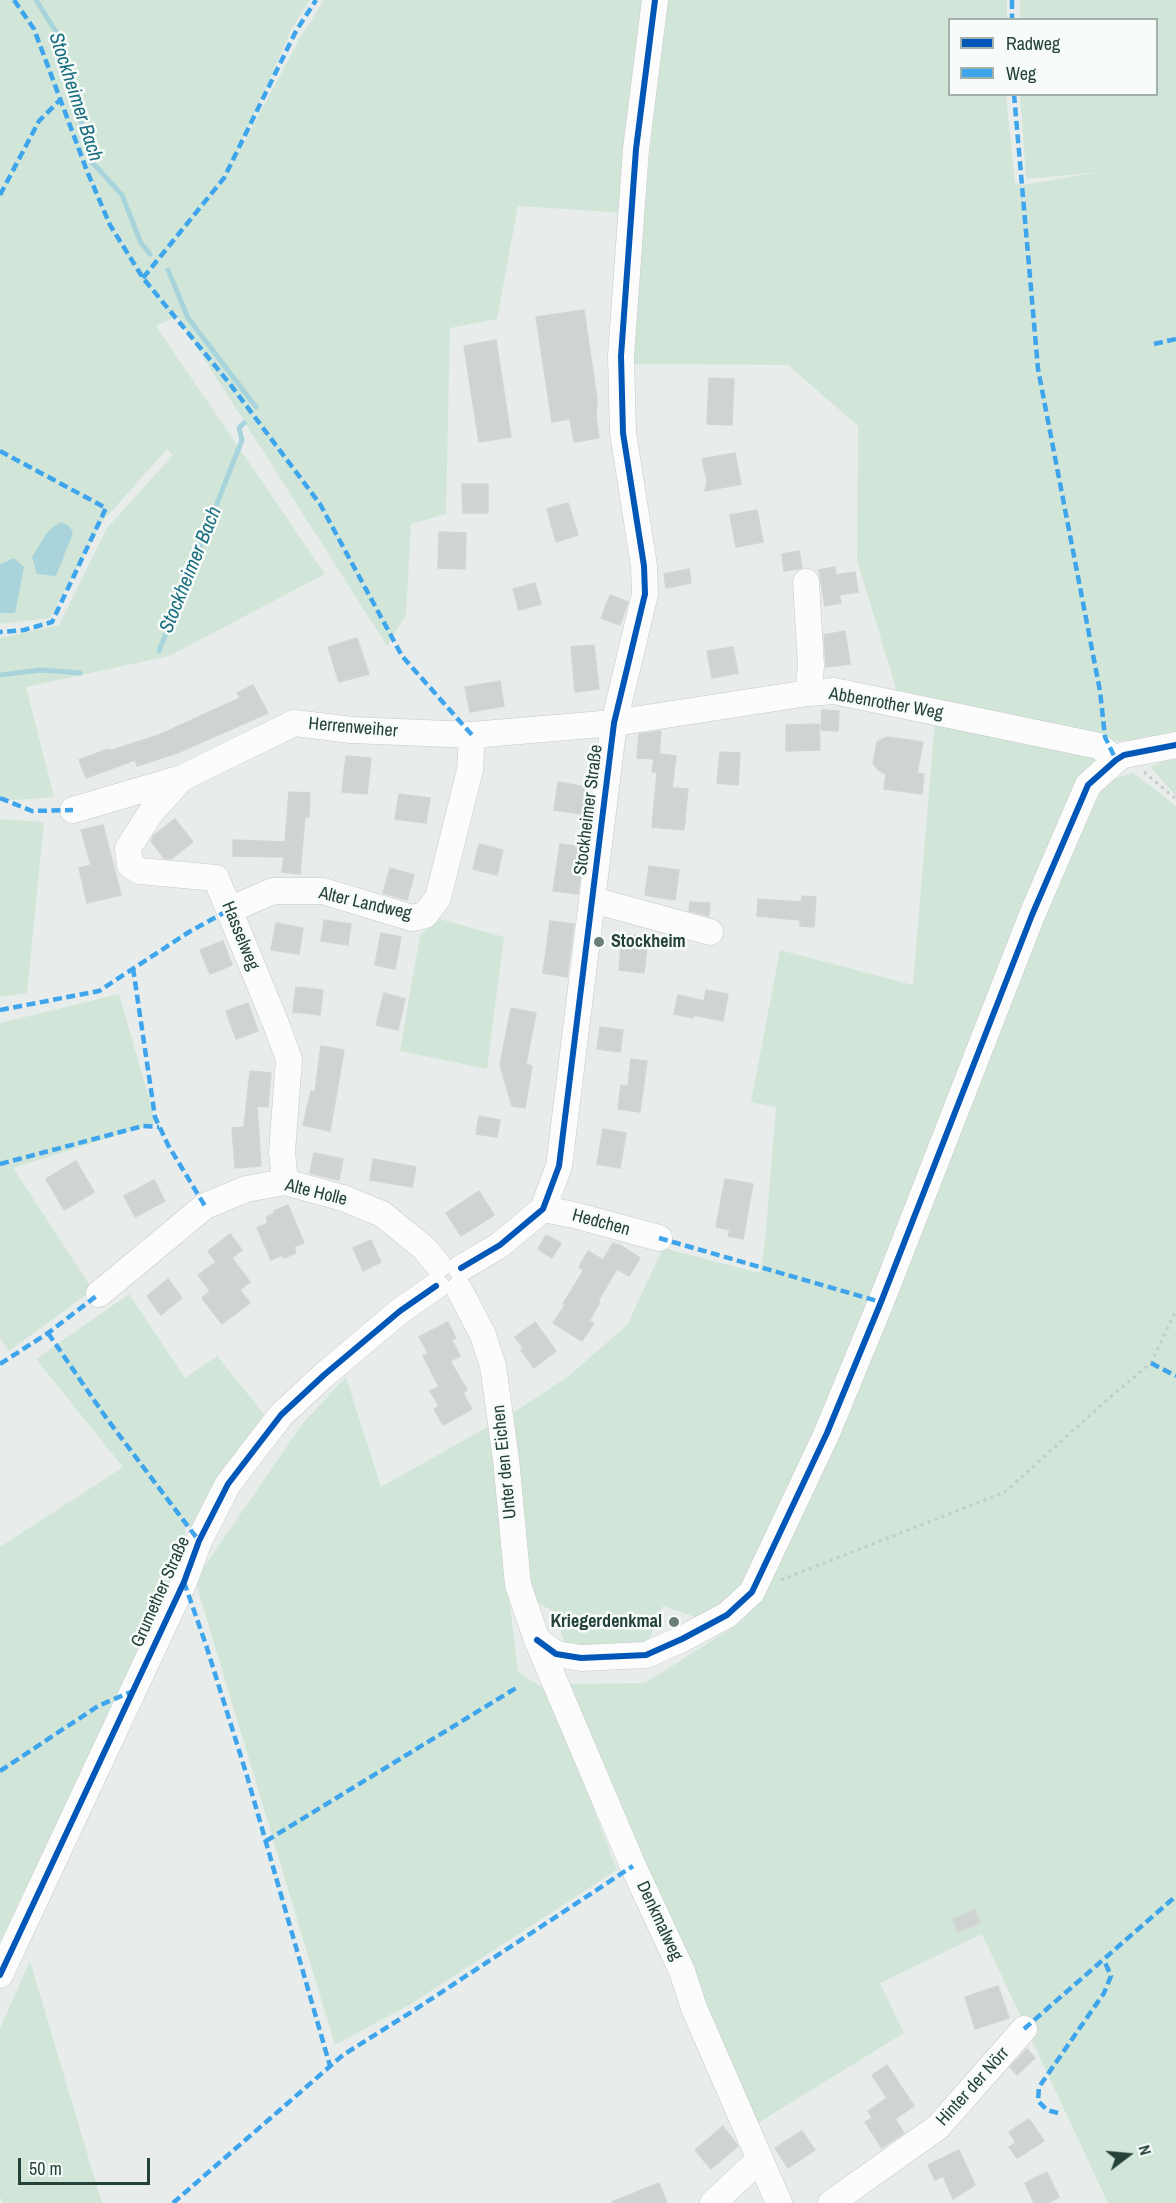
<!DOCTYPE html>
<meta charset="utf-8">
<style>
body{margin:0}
#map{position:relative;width:1176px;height:2203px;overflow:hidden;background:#e8edeb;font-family:"Archivo Narrow",sans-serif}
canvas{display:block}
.legend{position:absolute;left:948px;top:18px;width:210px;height:78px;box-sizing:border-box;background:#f7fbf9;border:2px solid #a3b1ad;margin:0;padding:8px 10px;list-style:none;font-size:18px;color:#24423a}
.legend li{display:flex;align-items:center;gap:12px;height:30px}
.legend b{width:30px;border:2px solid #a3b1ad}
.north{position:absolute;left:1098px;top:2125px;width:60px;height:60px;-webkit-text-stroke:4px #f7fbf9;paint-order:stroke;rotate:74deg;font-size:16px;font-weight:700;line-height:24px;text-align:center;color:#24423a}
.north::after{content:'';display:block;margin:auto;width:21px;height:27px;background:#24423a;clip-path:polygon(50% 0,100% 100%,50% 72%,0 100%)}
.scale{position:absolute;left:18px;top:2158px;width:132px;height:27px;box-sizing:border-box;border:3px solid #24423a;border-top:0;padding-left:8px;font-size:18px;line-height:21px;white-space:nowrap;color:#24423a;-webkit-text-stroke:4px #f7fbf9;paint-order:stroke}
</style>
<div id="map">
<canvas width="1176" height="2203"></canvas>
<ul class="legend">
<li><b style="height:8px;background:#0057b8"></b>Radweg</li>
<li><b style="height:8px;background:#3ea4ec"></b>Weg</li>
</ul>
<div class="north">N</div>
<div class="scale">50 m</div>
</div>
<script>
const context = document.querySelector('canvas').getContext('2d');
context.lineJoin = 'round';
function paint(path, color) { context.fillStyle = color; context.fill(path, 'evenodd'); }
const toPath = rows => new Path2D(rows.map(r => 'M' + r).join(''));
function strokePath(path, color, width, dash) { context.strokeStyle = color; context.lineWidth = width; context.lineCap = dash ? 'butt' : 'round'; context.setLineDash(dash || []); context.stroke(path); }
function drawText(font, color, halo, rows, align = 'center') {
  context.font = font + ' "Archivo Narrow",sans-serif'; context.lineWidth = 5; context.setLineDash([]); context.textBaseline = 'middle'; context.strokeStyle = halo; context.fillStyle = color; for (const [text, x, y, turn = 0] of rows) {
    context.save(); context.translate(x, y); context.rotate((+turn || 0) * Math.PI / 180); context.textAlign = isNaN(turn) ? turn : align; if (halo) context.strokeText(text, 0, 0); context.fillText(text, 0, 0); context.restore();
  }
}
const green = toPath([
 [0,0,310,0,292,28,233,163,300,38,324,0,647,0,625,213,518,206,497,319,450,328,446,514,411,524,406,615,387,646,177,316,156,326,325,574,169,656,26,687,54,797,2,801,0,800,0,638,59,625,107,528,173,455,167,449,102,522,50,618,0,624,0,613,15,613,14,558,0,564],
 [665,0,1007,0,1007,19,950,20,950,94,1006,95,1015,183,1022,185,1100,172,1026,179,1020,95,1156,94,1156,20,1020,19,1020,0,1176,0,1176,740,1098,741,899,698,857,560,858,426,788,365,629,364],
 [935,719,1098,752,1021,918,1039,924,1105,782,1133,773,1176,806,1176,2203,1108,2203,982,1934,880,1983,904,2033,753,2126,564,1684,645,1683,743,1621,811,1491,804,1467,727,1615,701,1619,663,1606,639,1664,573,1663,553,1611,533,1601,520,1521,508,1416,569,1376,627,1325,663,1248,760,1273,765,1242,776,1107,751,1102,780,950,913,985],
 [1171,758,1176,758,1176,796,1150,767],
 [0,819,44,822,27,993,0,997],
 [440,919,504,937,487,1069,400,1051,420,935],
 [119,994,156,1123,13,1168,93,1290,9,1351,0,1338,0,1023],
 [129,1294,185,1378,217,1356,268,1419,194,1532,185,1521,185,1557,0,1942,0,1547,123,1467,36,1359],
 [346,1377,381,1487,489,1426,518,1672,549,1692,617,1870,411,2004,335,2045,195,1580,303,1423],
 [30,1961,102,2203,3,2203,0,2197,0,2028]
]);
const water = toPath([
 [61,522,68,525,73,533,56,576,37,574,32,557,49,530],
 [14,558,24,567,15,613,0,613,0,564]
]);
const stream = toPath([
 [36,0,58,35,92,162,122,195,141,243,150,254],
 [168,270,188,318,256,407],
 [159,651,242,440,239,428,244,423],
 [0,675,41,670,80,673]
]);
const building = toPath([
 [584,310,597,400,596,415,599,438,574,442,570,419,552,422,536,317,584,310],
 [496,340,511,437,479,442,464,346,496,340],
 [709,378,734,379,732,425,707,424,709,378],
 [735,453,741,484,705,491,707,480,702,459,735,453],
 [462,484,488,484,488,513,463,513,462,484],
 [568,503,578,535,556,542,547,509,568,503],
 [757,510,763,542,736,547,730,515,757,510],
 [439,532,466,533,465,569,438,568,439,532],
 [799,551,802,568,784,571,782,554,799,551],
 [835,567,836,575,855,572,858,592,839,595,841,603,825,606,819,570,835,567],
 [689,569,691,583,666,588,664,574,689,569],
 [535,583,541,604,519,610,513,589,535,583],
 [610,595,628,602,620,625,601,618,610,595],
 [845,631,850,664,826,667,824,635,845,631],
 [357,638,369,674,339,682,328,647,357,638],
 [594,645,599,689,575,692,571,647,594,645],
 [733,647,738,673,712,678,707,651,733,647],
 [500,681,504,706,470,712,465,687,500,681],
 [253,685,268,713,177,753,137,766,135,760,86,778,79,760,108,749,109,751,159,735,240,698,237,693,253,685],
 [822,710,839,711,838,731,821,730,822,710],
 [819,724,820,750,786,751,786,725,819,724],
 [661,731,659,754,676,756,672,788,688,789,684,830,652,827,657,772,652,772,654,759,637,758,639,734,661,731],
 [887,737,923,742,917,773,924,774,922,794,884,789,886,774,878,770,873,763,877,742,887,737],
 [720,752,740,753,738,785,717,783,720,752],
 [346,756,371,758,367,794,342,792,346,756],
 [558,782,586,787,582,814,554,810,558,782],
 [289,792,310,793,309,817,305,817,300,874,282,872,284,857,233,856,233,840,285,842,289,792],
 [399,794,430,798,426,823,395,819,399,794],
 [175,819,193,842,171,859,164,858,151,841,154,835,175,819],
 [103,825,121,895,87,903,79,868,91,865,81,830,103,825],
 [479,844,503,850,497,875,473,869,479,844],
 [560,844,584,847,578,894,553,891,560,844],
 [649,866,679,870,675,900,645,895,649,866],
 [390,868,414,875,407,900,383,893,390,868],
 [802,896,816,897,814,927,800,926,800,920,757,916,758,899,801,902,802,896],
 [690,902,710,903,709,916,689,911,690,902],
 [324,920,351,924,348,945,321,941,324,920],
 [550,921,574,924,567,977,543,973,550,921],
 [276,923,303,928,299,954,271,950,276,923],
 [381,933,401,937,395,969,375,965,381,933],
 [622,934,648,937,644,973,619,970,622,934],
 [223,941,232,965,210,974,200,950,223,941],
 [296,987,323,990,320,1015,293,1012,296,987],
 [706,990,728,994,723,1021,694,1015,693,1018,674,1014,678,995,704,1001,706,990],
 [384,993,405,999,398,1030,376,1025,384,993],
 [248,1003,258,1031,236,1039,226,1011,248,1003],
 [511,1008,536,1013,526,1064,532,1066,525,1108,512,1106,500,1065,511,1008],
 [600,1027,623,1030,620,1052,597,1049,600,1027],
 [321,1046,344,1050,330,1131,303,1125,311,1091,315,1092,321,1046],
 [631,1059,647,1061,640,1112,618,1109,621,1085,628,1086,631,1059],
 [250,1071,271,1073,268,1107,257,1106,261,1166,235,1168,232,1128,244,1127,250,1071],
 [479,1116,500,1120,497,1137,476,1134,479,1116],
 [603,1129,626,1133,620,1168,597,1164,603,1129],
 [314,1153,343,1159,339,1180,310,1173,314,1153],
 [373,1159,416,1167,412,1187,370,1180,373,1159],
 [76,1161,94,1192,64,1210,46,1179,76,1161],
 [725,1179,753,1184,743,1239,728,1236,730,1230,716,1227,725,1179],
 [154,1180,165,1201,135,1217,124,1196,154,1180],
 [479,1191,494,1215,461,1236,446,1213,479,1191],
 [288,1205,304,1243,294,1247,296,1253,284,1258,282,1255,271,1260,257,1228,268,1223,266,1217,275,1213,274,1211,288,1205],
 [230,1234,242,1250,232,1258,250,1282,240,1290,250,1303,222,1324,202,1298,210,1291,198,1275,216,1262,208,1251,230,1234],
 [546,1235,561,1243,552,1258,538,1249,546,1235],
 [371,1240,381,1262,363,1271,353,1248,371,1240],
 [613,1243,617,1245,618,1244,640,1258,629,1276,617,1269,598,1301,600,1302,589,1321,594,1323,582,1341,553,1323,565,1305,563,1304,582,1273,583,1270,579,1267,588,1251,603,1260,613,1243],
 [168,1279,182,1298,161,1315,147,1296,168,1279],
 [448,1322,456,1338,452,1340,460,1356,450,1361,467,1390,463,1393,472,1409,443,1425,434,1409,439,1406,430,1391,439,1387,423,1356,428,1353,419,1337,448,1322],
 [535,1322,556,1351,534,1368,521,1350,524,1349,515,1337,535,1322],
 [975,1910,980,1923,958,1932,953,1919,975,1910],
 [998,1986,1009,2018,975,2029,965,1997,998,1986],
 [1027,2049,1035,2058,1017,2075,1010,2067,1027,2049],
 [887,2065,914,2106,895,2119,904,2133,882,2148,865,2122,872,2118,868,2111,887,2098,872,2075,887,2065],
 [1029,2119,1044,2141,1017,2158,1009,2147,1016,2143,1009,2132,1029,2119],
 [723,2126,738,2146,711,2169,695,2150,723,2126],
 [802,2131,815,2150,788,2168,775,2148,802,2131],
 [959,2150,975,2185,953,2199,943,2176,935,2180,928,2165,959,2150],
 [1047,2172,1059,2197,1048,2203,1034,2203,1025,2183,1047,2172],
 [659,2183,667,2203,612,2203,612,2202,659,2183]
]);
const path = toPath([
 [1144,772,1176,799],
 [781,1580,1005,1492,1108,1399,1151,1363,1176,1310]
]);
const minor = toPath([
 [806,582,811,666,808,693],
 [182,778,152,811,128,848,130,865,140,871,216,878,276,1024,289,1059,282,1152,285,1182],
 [73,810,182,778,294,723,352,730,472,735,614,723,808,693,834,691,1099,746,1116,760],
 [593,900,710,932],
 [229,910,273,891,323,891,412,918,425,915,438,898,470,770,472,735],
 [543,1209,574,1215,659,1238],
 [461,1268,500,1245,543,1209,559,1166,614,723,645,594,644,566,623,433,621,356,636,149,655,0],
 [459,1289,483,1335,493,1366,506,1459,518,1585,537,1640,633,1866,682,1971,694,2008,779,2203],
 [99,1294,205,1206,246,1189,285,1182,343,1198,382,1214,424,1248,438,1265],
 [537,1640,556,1654,581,1658,646,1655,682,1639,727,1615,752,1592,827,1433,881,1302,1032,915,1088,785,1116,760,1124,755,1176,745],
 [0,1975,184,1582,199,1541,228,1484,281,1415,324,1375,400,1311,436,1286],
 [713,2203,759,2160],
 [831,2203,938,2127,1024,2029]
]);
const quiet = toPath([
 [14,0,34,29,87,171,110,225,143,278,230,384,320,504,402,656,472,735],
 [1012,0,1012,20],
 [1014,94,1038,369,1100,691,1105,737,1116,760],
 [0,195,39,121,60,100],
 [143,278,224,178,296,31,316,0],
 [1154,344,1176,339],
 [0,451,106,508,52,622,24,630,0,632],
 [0,798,32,811,73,810],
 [133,968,155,1117,168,1145,205,1206],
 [0,1010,99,991,189,932,229,910],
 [0,1164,143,1126,159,1127],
 [659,1238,881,1302],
 [48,1333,107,1419,199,1541],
 [1151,1363,1176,1376],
 [0,1364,48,1333,99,1294],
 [184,1582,206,1645,247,1776,330,2066],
 [0,1771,98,1706,133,1691],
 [266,1841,516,1688],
 [1024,2029,1176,1896],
 [1058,2113,1047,2110,1038,2101,1039,2087,1104,1993,1111,1976,1104,1960],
 [173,2203,343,2055,416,2009,633,1866]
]);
const cycleway = toPath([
 [461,1268,500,1245,543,1209,559,1166,614,723,645,594,644,566,623,433,621,356,636,149,655,0],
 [537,1640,556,1654,581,1658,646,1655,682,1639,727,1615,752,1592,827,1433,881,1302,1032,915,1088,785,1116,760,1124,755,1176,745],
 [0,1975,184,1582,199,1541,228,1484,281,1415,324,1375,400,1311,436,1286]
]);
const markers = [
 [599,942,6,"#697e78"],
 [674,1622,6,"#697e78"]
];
const streetNames = [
 ["Abbenrother Weg",886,704,10],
 ["Herrenweiher",353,728,5],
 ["Stockheimer Straße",589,810,-83],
 ["Alter Landweg",365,904,13],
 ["Hasselweg",240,936,68],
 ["Alte Holle",316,1193,14],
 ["Hedchen",601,1223,15],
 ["Unter den Eichen",505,1462,-96],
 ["Grumether Straße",161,1592,-66],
 ["Denkmalweg",659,1921,65],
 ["Hinter der Nörr",973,2087,-48]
];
const poiNames = [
 ["Stockheim",611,942],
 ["Kriegerdenkmal",662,1622,"right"]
];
const waterNames = [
 ["Stockheimer Bach",75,97,72],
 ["Stockheimer Bach",191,570,-68]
];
paint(green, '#d1e6d8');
paint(water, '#a9d4db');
strokePath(stream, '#a9d4db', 5);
paint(building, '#cfd4d2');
strokePath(building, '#d1d6d4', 1.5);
strokePath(minor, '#c5cac8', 27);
strokePath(path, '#c3ccca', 3, [3, 4.5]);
strokePath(minor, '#fcfcfc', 26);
strokePath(quiet, '#3ea4ec', 4.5, [9, 4.5]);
strokePath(cycleway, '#0057b8', 6);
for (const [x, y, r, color] of markers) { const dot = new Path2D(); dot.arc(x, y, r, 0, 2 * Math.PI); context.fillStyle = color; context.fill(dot); strokePath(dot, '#f7fbf9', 2); }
drawText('18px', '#24423a', '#f7fbf9', streetNames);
drawText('bold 18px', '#24423a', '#f7fbf9', poiNames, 'left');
drawText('italic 20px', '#1c6f80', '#f7fbf9', waterNames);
</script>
